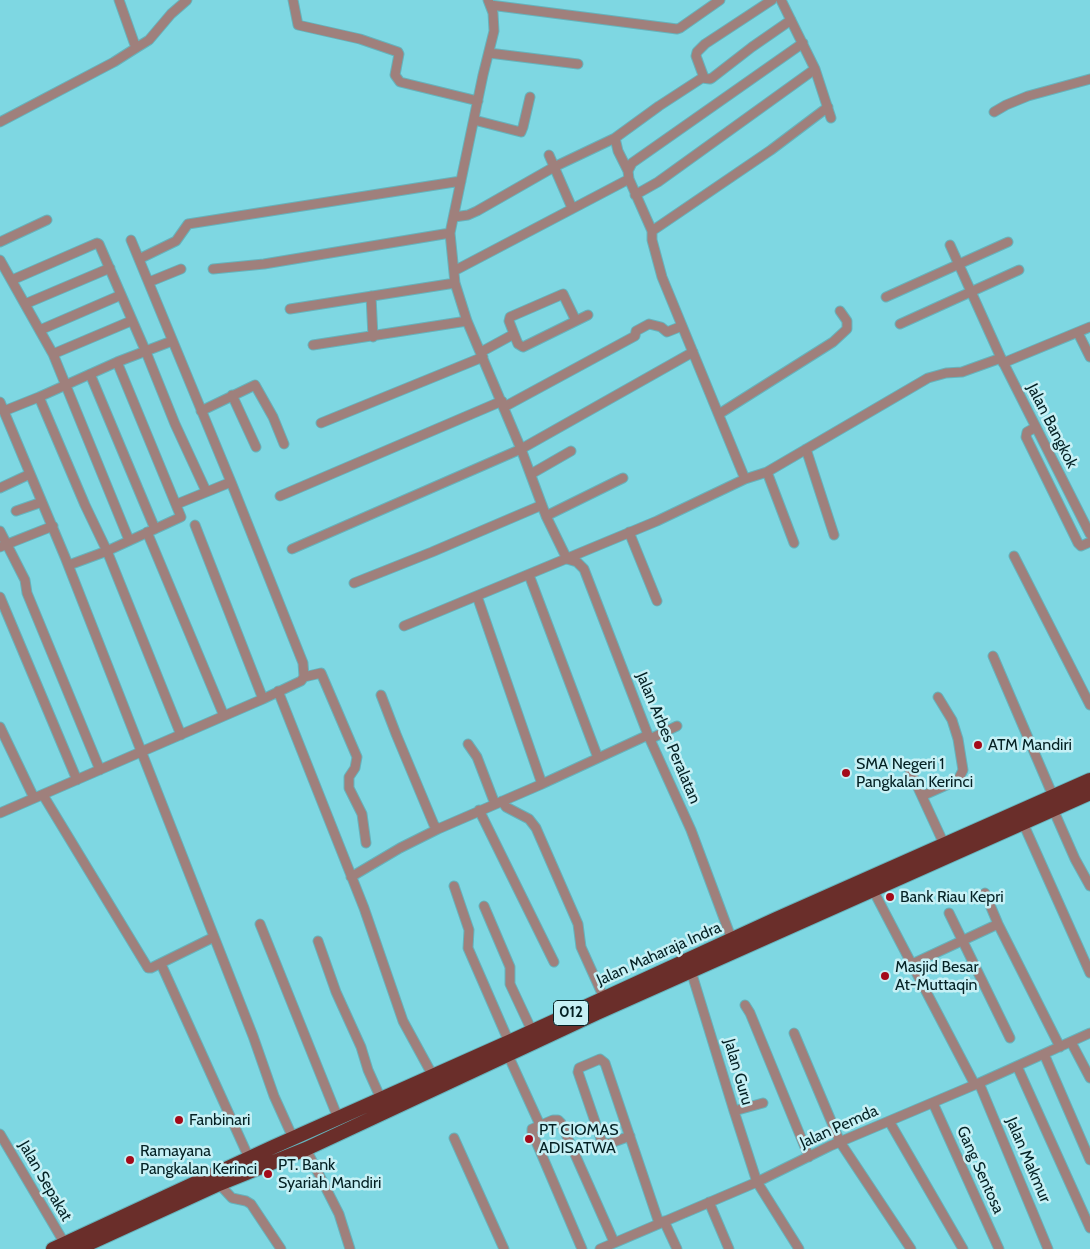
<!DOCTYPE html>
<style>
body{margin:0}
canvas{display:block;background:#7ed7e2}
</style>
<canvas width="1090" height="1249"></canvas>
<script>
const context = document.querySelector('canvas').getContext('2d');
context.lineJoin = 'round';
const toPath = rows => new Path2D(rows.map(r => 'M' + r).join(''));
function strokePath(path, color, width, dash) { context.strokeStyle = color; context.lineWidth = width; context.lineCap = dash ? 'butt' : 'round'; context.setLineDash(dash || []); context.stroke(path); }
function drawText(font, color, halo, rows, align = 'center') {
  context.font = font + ' Cabin,sans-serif'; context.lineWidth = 5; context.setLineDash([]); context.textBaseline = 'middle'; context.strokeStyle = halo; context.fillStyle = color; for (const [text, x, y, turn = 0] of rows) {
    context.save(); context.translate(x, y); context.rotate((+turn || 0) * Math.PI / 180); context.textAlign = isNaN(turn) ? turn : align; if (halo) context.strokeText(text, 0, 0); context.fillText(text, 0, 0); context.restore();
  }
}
const minor = toPath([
 [119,0,136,48],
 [293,0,298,25,360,39,398,52,399,54,395,75,400,82,478,101],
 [488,0,493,13,494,31,483,75,450,233,455,283,467,321,521,449,546,516,567,559],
 [781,0,815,69,831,118],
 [490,5,677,29,680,28,720,0],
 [489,53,578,64],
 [702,78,703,75,696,56,697,52,705,44,772,0],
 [994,112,1006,105,1028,96,1090,79],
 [474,120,521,132,523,127,530,97],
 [0,122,114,62,136,48,149,40,171,14,187,0],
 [549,155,572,208],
 [628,171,618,151,615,138,659,106,702,78,710,79,712,78,752,47,791,20],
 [635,195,658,182,815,69],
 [454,217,468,215,477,211,554,167,615,138],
 [652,231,629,179,628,171,632,163,803,43],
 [131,240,231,482,177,504],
 [0,242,47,220],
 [950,245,1001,358,1090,534],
 [139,259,176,241,188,224,461,181],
 [0,260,53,354,129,540],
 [213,269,264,264,450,233],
 [454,271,629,179],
 [12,280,81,250,97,243,99,244,146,352,175,424,206,491],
 [149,282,181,269],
 [371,296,373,337],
 [886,297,1008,242],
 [25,304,110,268],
 [290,309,455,283],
 [900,324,1019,270],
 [40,330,121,295],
 [1078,333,1090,357],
 [514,334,518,344,523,347,588,315],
 [313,345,467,321],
 [481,352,514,334,509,321,510,317,563,294,576,321],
 [53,354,131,321],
 [1003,363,1090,327],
 [90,374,155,529],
 [232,395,256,447],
 [39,397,85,505,107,551,181,735],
 [0,402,65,557,253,1036,274,1096,293,1138],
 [504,407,635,336,636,331,649,324,661,327,667,332,682,326],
 [4,411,39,397,117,362,172,341],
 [201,411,255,385,273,417,284,444],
 [719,414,833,342,847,329,847,321,840,311],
 [321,423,483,357],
 [1036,427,1027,432,1026,437,1078,543,1081,546,1090,542],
 [806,449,834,535],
 [767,472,794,543],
 [531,474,571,451],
 [745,479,662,277,652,240,652,231,771,150,828,107],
 [231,482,303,663,304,677],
 [0,488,30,474],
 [280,496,502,401],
 [16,511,42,502],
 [546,516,623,478],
 [195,525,263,699],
 [0,531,25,580,27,593,100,770],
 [147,532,224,716],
 [629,532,657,601],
 [0,547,53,526],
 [292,549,521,449,693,352],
 [1014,556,1090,705],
 [567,559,577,562,584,569,648,735,691,830,732,940],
 [69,565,107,551,181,517,117,362],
 [529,575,598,758],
 [354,583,432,552,542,505],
 [477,596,542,784],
 [0,597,77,780],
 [404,626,657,521,745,479,767,472,928,378,946,373,962,372,1001,358],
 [993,656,1053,796],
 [278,691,364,908,403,1021,433,1076],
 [381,695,396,734,434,825,438,829,542,784,648,735],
 [0,727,34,798],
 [650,739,677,726],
 [468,744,477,757,495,804],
 [908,766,944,844],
 [43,795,148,968,151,968,214,937],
 [922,796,958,780,963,770,958,739,952,720,938,697],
 [502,801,506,807,529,819,536,828,578,924,581,947,604,998],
 [1053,809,1075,859,1090,886],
 [479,810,554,962],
 [0,813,263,699,301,681,304,677,321,673,357,757,355,768,349,777,349,788,362,814,366,843],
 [1023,823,1090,973],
 [351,877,400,848,438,829],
 [454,886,469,930,468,948,509,1042],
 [873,890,975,1085],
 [985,893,998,924,1060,1047],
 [484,906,510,967,510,984,532,1031],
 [949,913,1010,1038],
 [260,924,338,1118],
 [318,941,336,992,361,1047,368,1070,381,1099],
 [161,964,249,1158],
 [912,964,998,924],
 [691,971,734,1111,757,1182,799,1249],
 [745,1005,750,1013,809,1157],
 [794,1033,840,1142,911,1249],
 [1071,1042,1090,1078],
 [1044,1054,1090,1160],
 [508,1055,540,1125],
 [1017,1066,1090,1228],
 [979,1083,1048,1249],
 [933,1103,999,1249],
 [734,1111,763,1103],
 [889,1121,963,1249],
 [0,1134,65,1244],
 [630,1136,608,1144,602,1142,578,1072,579,1068,600,1059,605,1063,607,1069,659,1223],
 [454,1138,504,1249],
 [306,1149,339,1214,350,1249],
 [219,1184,232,1198,246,1201,251,1204,281,1249],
 [709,1202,729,1249],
 [664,1221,677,1249],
 [582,1249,532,1132,532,1129,553,1120,558,1120,561,1123,614,1242],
 [600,1249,757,1182,830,1146,979,1083,1090,1033]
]);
const highway = toPath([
 [53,1249,273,1147,509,1042,776,919,1090,780],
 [77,1249,219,1184,306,1149,597,1013,1090,793]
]);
const markers = [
 [978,745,5,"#a40a19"],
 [846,773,5,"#a40a19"],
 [890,897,5,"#a40a19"],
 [885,976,5,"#a40a19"],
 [179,1120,5,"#a40a19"],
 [529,1139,5,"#a40a19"],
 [130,1160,5,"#a40a19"],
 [268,1174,5,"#a40a19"]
];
const shields = [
 [571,1013,35]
];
const shieldNames = [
 ["012",571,1013]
];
const streetNames = [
 ["Jalan Bangkok",1052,426,63],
 ["Jalan Arbes Peralatan",668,738,67],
 ["Jalan Maharaja Indra",659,954,-24],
 ["Jalan Guru",738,1072,74],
 ["Jalan Pemda",839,1127,-24],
 ["Jalan Makmur",1028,1160,67],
 ["Gang Sentosa",980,1170,66],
 ["Jalan Sepakat",45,1181,60]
];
const poiNames = [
 ["ATM Mandiri",988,745],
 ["SMA Negeri 1",856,764],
 ["Pangkalan Kerinci",856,782],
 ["Bank Riau Kepri",900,897],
 ["Masjid Besar",895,967],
 ["At-Muttaqin",895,985],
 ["Fanbinari",189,1120],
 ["PT CIOMAS",539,1130],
 ["ADISATWA",539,1148],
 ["Ramayana",140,1151],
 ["Pangkalan Kerinci",140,1169],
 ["PT. Bank",278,1165],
 ["Syariah Mandiri",278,1183]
];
strokePath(minor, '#66b3bc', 11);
strokePath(highway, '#66b3bc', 16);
strokePath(minor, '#9f807c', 9);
strokePath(highway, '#6a2e2a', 14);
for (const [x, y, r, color] of markers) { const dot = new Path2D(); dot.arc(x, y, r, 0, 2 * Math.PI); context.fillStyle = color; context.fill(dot); strokePath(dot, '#c6f0f5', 2); }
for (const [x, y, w] of shields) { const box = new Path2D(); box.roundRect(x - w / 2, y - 12.5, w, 25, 4); context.fillStyle = '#c6f0f5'; context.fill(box); strokePath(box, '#042124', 1); }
drawText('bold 15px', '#042124', null, shieldNames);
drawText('16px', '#042124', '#c6f0f5', streetNames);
drawText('16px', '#042124', '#c6f0f5', poiNames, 'left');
</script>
